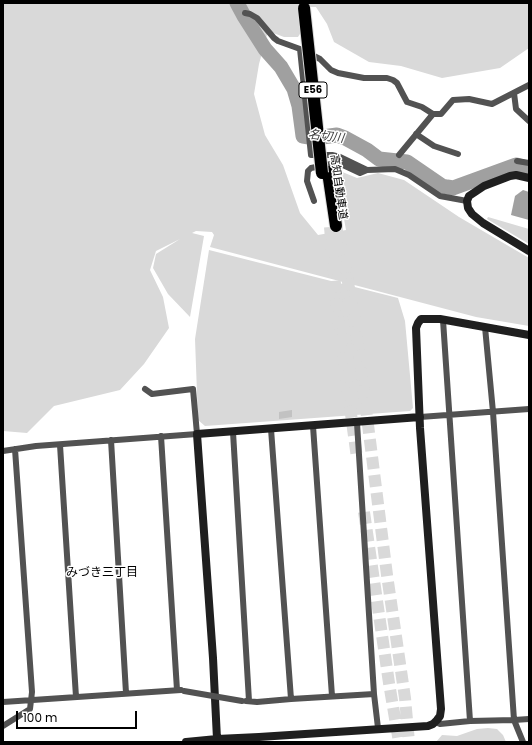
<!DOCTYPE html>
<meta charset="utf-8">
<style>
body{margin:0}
#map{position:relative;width:532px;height:745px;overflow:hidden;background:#fff;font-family:Poppins,sans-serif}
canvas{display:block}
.frame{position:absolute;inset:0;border:4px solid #000;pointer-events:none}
.scale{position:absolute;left:16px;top:711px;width:121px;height:18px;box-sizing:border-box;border:2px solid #000;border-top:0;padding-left:5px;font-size:12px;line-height:14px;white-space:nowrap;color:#000;-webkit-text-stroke:3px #fff;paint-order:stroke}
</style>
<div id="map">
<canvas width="532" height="745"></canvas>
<div class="frame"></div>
<div class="scale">100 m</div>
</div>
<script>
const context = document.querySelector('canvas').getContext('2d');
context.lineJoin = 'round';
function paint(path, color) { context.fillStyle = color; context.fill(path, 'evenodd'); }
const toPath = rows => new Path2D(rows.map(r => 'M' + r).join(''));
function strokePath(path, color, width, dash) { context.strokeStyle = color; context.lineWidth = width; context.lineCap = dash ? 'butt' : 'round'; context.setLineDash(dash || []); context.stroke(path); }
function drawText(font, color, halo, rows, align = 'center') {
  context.font = font + ' Poppins,"Noto Sans JP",sans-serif'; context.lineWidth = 3; context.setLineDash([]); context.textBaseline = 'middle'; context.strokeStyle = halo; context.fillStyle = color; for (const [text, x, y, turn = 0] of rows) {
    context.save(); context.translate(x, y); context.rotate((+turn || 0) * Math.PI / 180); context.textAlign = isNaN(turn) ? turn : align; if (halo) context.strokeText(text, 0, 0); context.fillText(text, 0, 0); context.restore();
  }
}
const green = toPath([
 [3,3,529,3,529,48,500,68,442,78,401,66,369,62,334,42,327,24,314,4,301,6,301,32,298,37,284,37,268,31,259,64,254,94,265,135,283,165,300,213,318,235,346,230,335,169,357,178,378,173,404,180,459,217,529,258,529,326,476,317,210,247,214,235,212,232,196,231,192,233,204,236,190,317,168,294,153,268,156,254,180,239,156,251,150,270,163,297,169,328,144,364,120,390,54,406,27,433,3,431],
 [488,217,529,229,529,244,487,219],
 [209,250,398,298,405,321,413,408,410,411,205,426,198,420,195,339],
 [488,728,497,729,503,735,506,742,436,742,442,735,457,736,477,729]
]);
const water = toPath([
 [523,190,529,192,529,220,511,215,515,196]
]);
const river = toPath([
 [237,3,244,16,265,49,281,67,294,89,299,106,303,136,315,138,337,135,345,138,367,150,379,159,407,162,442,186,447,187,453,188,516,165,529,169]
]);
const building = toPath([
 [292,410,292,417,279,419,279,412]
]);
const highwayTunnel = toPath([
 [311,7,311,3],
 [336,226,346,271,355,322,387,575,405,698,409,742],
 [330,227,338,318,357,458],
 [364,512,389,683,399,742]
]);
const street = toPath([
 [245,13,250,14,257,18,274,38,278,41,300,49,311,155,332,155,340,157,367,170,395,169,409,175,440,196,467,201],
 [308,53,320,59,331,70,338,73,364,78,387,78,393,80,397,83,407,102,422,107,433,114],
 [514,93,516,109,529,121],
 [416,134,434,146,458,154],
 [399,155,433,114,441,114,453,100,469,99,492,104,529,85],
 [517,161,529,163],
 [314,201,307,181,308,171,311,168,331,164,343,165,360,173,367,170],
 [443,320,470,721],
 [485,327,493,412,514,720,529,719],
 [420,417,529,409],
 [357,423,374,694,378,728],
 [313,426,332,696],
 [271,429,291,699],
 [233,432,249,701],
 [161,436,177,690],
 [111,440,126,693],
 [60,445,76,697],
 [3,451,36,446,197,434,193,389,152,394,145,389],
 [246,701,257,702,291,699,374,694],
 [3,702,181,690],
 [435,722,440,724,470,721,514,720,523,742],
 [3,726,30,709,32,692,15,449]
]);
const secondary = toPath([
 [529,178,516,175,510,176,484,186,469,196,467,201,468,208,472,214,483,223,529,251],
 [217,739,213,658,197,434,420,417],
 [186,742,217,739,259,737,428,726,433,724,437,720,440,716,441,709,420,428,416,328,418,323,421,319,440,319,529,335]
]);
const highway = toPath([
 [328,172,336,226]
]);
const streetBridge = toPath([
 [184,691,242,701]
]);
const highwayBridge = toPath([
 [304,8,322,173]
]);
const shields = [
 [313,90,28]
];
const shieldNames = [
 ["E56",313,90]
];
const streetNames = [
 ["高知自動車道",338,187,82]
];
const waterNames = [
 ["名切川",326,137,7]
];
const neighbourhoodNames = [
 ["みづき三丁目",102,573]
];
paint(green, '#d9d9d9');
paint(water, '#a0a0a0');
strokePath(river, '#a0a0a0', 15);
paint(building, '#c2c2c2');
strokePath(highwayTunnel, '#d9d9d9', 12, [12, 6]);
strokePath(highway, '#dbdbdb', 14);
strokePath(street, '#525252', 6);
strokePath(secondary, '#1f1f1f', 8);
strokePath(highway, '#000', 12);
strokePath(highwayBridge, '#dbdbdb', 14, []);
strokePath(streetBridge, '#525252', 6);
strokePath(highwayBridge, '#000', 12);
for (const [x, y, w] of shields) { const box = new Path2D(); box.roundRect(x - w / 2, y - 8, w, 16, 3); context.fillStyle = '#fff'; context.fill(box); strokePath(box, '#000', 1); }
drawText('bold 10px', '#000', null, shieldNames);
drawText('11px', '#000', '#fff', streetNames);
drawText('italic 12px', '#414141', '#fff', waterNames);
drawText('12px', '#000', '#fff', neighbourhoodNames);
</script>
